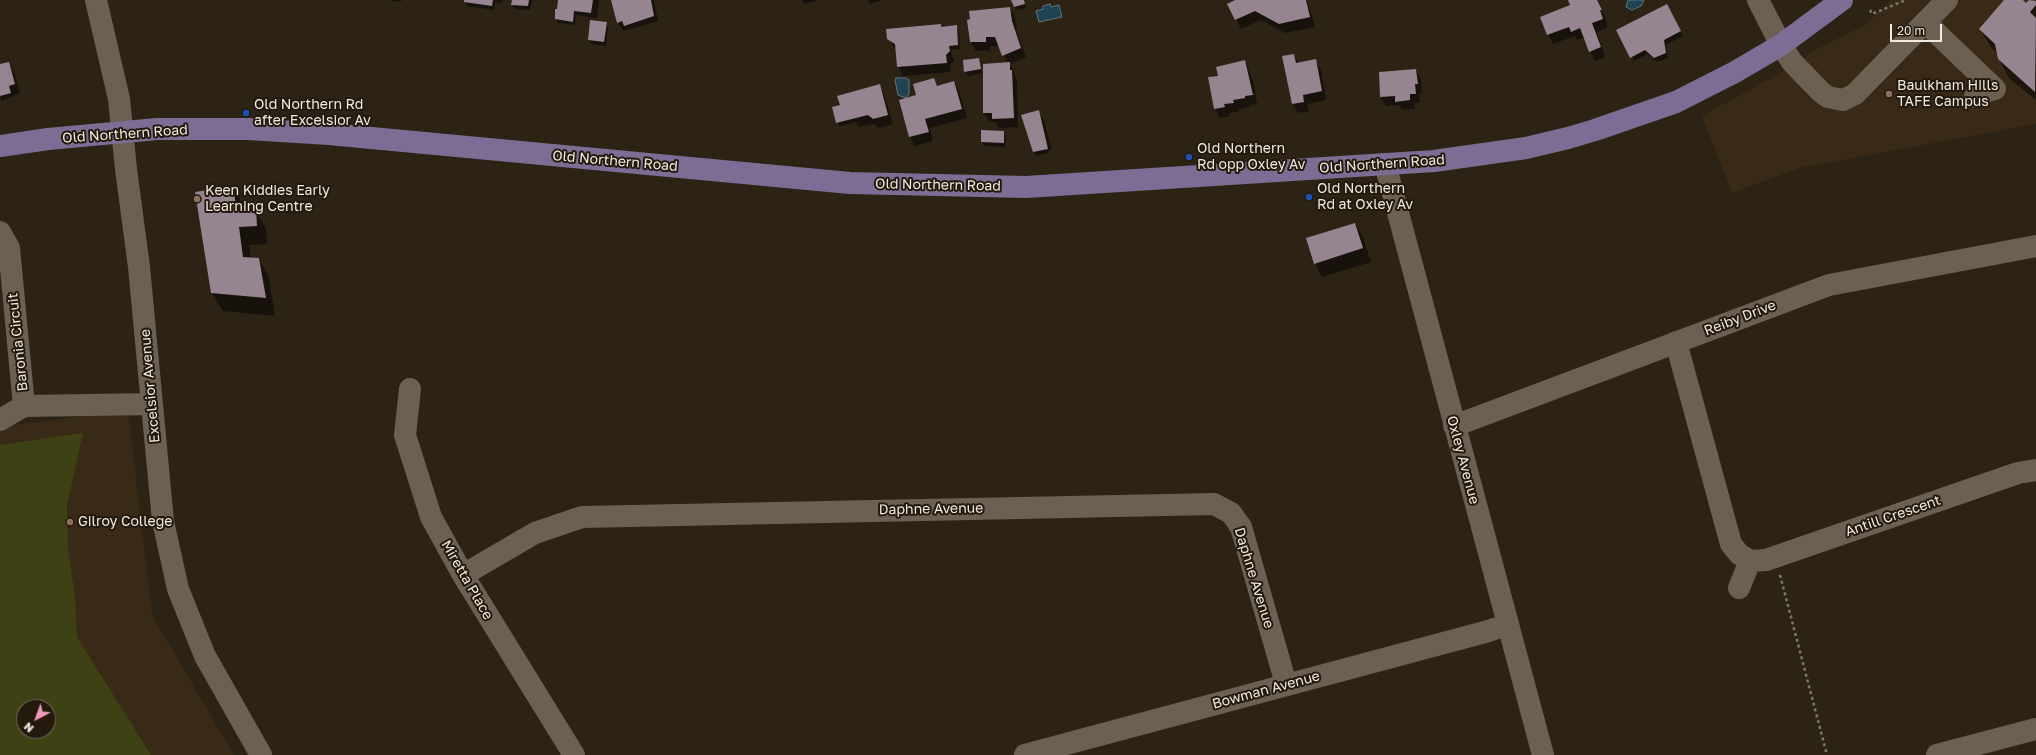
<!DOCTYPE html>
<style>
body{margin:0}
#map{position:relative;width:2036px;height:755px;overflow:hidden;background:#2c2315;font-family:"Golos Text",sans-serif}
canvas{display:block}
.north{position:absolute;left:16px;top:699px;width:40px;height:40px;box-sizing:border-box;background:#23190c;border:1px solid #756d61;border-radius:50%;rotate:221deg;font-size:11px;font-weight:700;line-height:16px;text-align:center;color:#f0eae1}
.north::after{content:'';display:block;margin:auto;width:14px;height:18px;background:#f09ab7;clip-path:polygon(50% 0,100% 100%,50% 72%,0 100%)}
.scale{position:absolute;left:1890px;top:24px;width:52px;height:18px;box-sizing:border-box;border:2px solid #f0eae1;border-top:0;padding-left:5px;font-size:12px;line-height:14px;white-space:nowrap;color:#f0eae1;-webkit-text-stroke:3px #23190c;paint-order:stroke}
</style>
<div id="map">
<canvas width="2036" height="755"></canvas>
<div class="north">N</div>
<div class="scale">20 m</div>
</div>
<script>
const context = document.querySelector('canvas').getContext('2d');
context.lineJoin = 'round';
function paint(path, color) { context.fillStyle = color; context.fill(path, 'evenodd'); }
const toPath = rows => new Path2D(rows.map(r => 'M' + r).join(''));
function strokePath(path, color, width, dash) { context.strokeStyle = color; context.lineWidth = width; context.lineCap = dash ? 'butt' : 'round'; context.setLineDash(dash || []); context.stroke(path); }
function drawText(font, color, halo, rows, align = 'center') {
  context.font = font + ' "Golos Text",sans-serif'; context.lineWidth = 4; context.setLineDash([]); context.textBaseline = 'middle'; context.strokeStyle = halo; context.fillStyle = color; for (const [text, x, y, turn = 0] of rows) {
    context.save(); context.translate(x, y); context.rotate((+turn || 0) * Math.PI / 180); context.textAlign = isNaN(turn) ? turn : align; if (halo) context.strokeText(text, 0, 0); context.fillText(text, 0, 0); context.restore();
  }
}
const built = toPath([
 [1891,0,2036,0,2036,124,1800,168,1732,193,1702,116,1780,73,1817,49,1865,25],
 [128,411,152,615,234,755,0,755,0,429,7,426],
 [24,707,48,707,48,731,24,731]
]);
const green = toPath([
 [83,433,67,505,68,550,75,596,77,637,151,755,0,755,0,445],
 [24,707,48,707,48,731,24,731]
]);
const water = toPath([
 [1628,0,1644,0,1641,6,1632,10,1626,7,1628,0],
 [1050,4,1051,7,1059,5,1062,17,1039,22,1036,11,1043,9,1043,6,1050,4],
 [896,78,906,78,909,80,909,94,906,98,898,95,895,80,896,78]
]);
const shadow = toPath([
 [387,0,401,0,401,2],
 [465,0,503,0,502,3,495,2,494,10,467,6],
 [513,0,532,0,530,10,515,9,512,5],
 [559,0,599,0,597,18,576,15,575,25,558,23,556,19],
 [612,0,654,0,658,21,623,31,618,22],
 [802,0,818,0,804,4],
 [868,0,882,0,870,4],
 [1013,0,1027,0,1024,1,1026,8,1017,10],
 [1238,0,1307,0,1315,27,1285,33,1261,20,1241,29,1229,4],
 [1569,0,1597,0,1606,19,1607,28,1597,32,1605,57,1595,61,1584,38,1577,40,1575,36,1553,44,1541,18,1572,6],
 [2005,0,2021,0,2026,4,2030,0,2036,2,2036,100,2009,78,1999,59,1998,54,1991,47,1980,29],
 [1010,8,1015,17,1017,32,1026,57,1010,64,1017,80,1018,127,999,128,996,122,989,122,984,113,983,73,968,76,965,72,978,59,982,73,1008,64,1000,46,990,46,990,50,976,51,971,42],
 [1669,9,1683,36,1666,45,1668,58,1657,62,1648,54,1634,61,1617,31],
 [606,23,608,27,606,46,591,44,589,40],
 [940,25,942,28,956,26,959,30,960,49,950,50,954,61,950,65,951,72,903,76,898,66,896,50,888,38],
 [1294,55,1299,64,1315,61,1321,70,1326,100,1307,104,1309,111,1298,113,1293,104,1283,57],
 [1245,61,1253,81,1257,104,1250,105,1250,107,1238,109,1238,112,1229,113,1230,116,1220,118,1215,109,1210,78,1220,77],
 [8,63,14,72,20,93,1,101,0,66],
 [1416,70,1421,80,1422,93,1419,93,1420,103,1414,103,1415,109,1402,110,1399,105,1386,106,1381,97,1380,73],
 [934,79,937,87,954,82,959,91,967,118,930,128,933,141,915,146,910,137,900,101,917,96],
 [879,85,884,94,893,124,879,128,874,124,859,127,856,122,840,126,837,122,841,106],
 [1038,111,1044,121,1052,150,1049,150,1049,153,1036,156,1034,152],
 [982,131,1003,132,1006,136,1005,147,984,146,982,142],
 [233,187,243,205,244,212,255,210,266,228,267,244,249,245,251,259,259,259,269,278,275,316,223,311,212,293],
 [1355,224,1363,237,1371,262,1322,277,1315,263]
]);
const building = toPath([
 [464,0,493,0,492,6,464,2],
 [512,0,529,0,528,6,511,5],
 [558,0,593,0,591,13,574,11,573,22,555,19,555,9,557,9],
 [611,0,651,0,654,16,624,26,622,21,617,23],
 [1011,0,1024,0,1025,4,1014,7],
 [1235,0,1306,0,1310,17,1279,24,1255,11,1235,20,1227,4],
 [1568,0,1597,0,1602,10,1600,10,1603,19,1592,23,1601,47,1589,52,1580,28,1571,32,1569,27,1547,35,1540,17,1570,5],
 [2004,0,2023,0,2026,3,2029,0,2036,1,2036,5,2030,12,2036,18,2035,92,1998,59,1995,44,1979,29],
 [1667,4,1681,31,1664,40,1666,53,1654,58,1645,50,1630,58,1616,30],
 [1010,7,1012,21,1021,48,1002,56,995,37,986,37,986,42,970,42,967,20,970,19,969,11],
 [590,20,607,22,604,42,588,40],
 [941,24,941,27,957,25,958,45,949,46,950,51,946,55,947,63,897,67,895,44,887,39,886,29],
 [1294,54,1296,63,1316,59,1322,91,1303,95,1304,102,1292,104,1282,56],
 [979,58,981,69,964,72,963,60],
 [1245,60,1253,95,1245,96,1245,98,1233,100,1234,103,1224,104,1225,107,1214,109,1208,77,1218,76,1216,67],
 [9,62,15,84,9,86,11,93,0,96,0,64],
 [1010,62,1010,70,1012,70,1014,118,992,119,992,113,983,113,983,64],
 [1416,69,1418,84,1415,84,1416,94,1410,94,1410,100,1395,102,1395,96,1380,97,1379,72],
 [934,78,937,86,954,81,962,109,925,119,929,132,909,137,899,100,916,95,913,84],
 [880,84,888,115,873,119,868,115,836,123,832,107,840,105,837,96],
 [1039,110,1048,149,1033,152,1021,115],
 [981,130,1004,131,1004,143,981,142],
 [233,186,237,212,256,209,257,226,239,227,243,257,259,258,266,298,211,293,195,192],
 [1355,223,1363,248,1314,264,1306,238]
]);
const path = toPath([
 [1870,10,1872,14,1906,0],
 [1780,575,1827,755]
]);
const minor = toPath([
 [96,0,119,99,126,169,139,267,163,521,178,589,205,656,261,755],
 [1758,0,1781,45,1792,62,1821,92,1828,97,1843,100,1855,94,1947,0],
 [1925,22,1995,89,1979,93,1975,97],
 [1385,164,1543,755],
 [0,232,9,248,24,406],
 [1676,342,1731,544,1739,554,1750,561,1766,560,2018,473,2036,470],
 [410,389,405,435,431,517,463,575,574,755],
 [0,420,24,406,152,404],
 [1454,426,1829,285,2036,246],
 [463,575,535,533,582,517,1214,504,1231,513,1241,527,1286,684],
 [1739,588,1750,561],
 [1025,755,1485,632,1507,625],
 [1937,755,2036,729]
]);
const major = toPath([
 [0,146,48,139,157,129,248,129,329,134,850,183,1026,187,1434,161,1526,148,1568,138,1595,130,1676,102,1735,72,1781,45,1842,0]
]);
const markers = [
 [1889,94,4,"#8d6e63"],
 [246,113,4,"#1a4fb4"],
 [1189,157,4,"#1a4fb4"],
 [1309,197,4,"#1a4fb4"],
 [197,199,4,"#8d6e63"],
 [70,522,4,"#8d6e63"]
];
const poiNames = [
 ["Baulkham Hills",1897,86],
 ["TAFE Campus",1897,102],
 ["Old Northern Rd",254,105],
 ["after Excelsior Av",254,121],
 ["Old Northern",1197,149],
 ["Rd opp Oxley Av",1197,165],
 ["Old Northern",1317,189],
 ["Rd at Oxley Av",1317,205],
 ["Keen Kiddies Early",205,191],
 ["Learning Centre",205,207],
 ["Gilroy College",78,522]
];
const streetNames = [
 ["Old Northern Road",125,134,-4],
 ["Old Northern Road",615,161,5],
 ["Old Northern Road",1382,164,-4],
 ["Old Northern Road",938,185,1],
 ["Reiby Drive",1740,318,-21],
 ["Baronia Circuit",18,342,-96],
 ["Excelsior Avenue",150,386,-95],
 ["Oxley Avenue",1463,460,75],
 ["Daphne Avenue",931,509,-1],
 ["Antill Crescent",1893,516,-19],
 ["Daphne Avenue",1254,578,73],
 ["Miretta Place",467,580,60],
 ["Bowman Avenue",1266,690,-15]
];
paint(built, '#382a17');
paint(green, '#3d4113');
paint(water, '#1f4353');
strokePath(water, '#5e757e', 1);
paint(shadow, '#0007');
paint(building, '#968491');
strokePath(path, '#7e766a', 2.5, [3, 3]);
strokePath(minor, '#6b6051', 22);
strokePath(major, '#7d6d94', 22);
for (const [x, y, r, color] of markers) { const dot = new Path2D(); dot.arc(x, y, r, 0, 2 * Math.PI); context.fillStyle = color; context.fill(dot); strokePath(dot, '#23190c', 1.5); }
drawText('14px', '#f0eae1', '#23190c', poiNames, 'left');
drawText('14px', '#f0eae1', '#23190c', streetNames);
</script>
